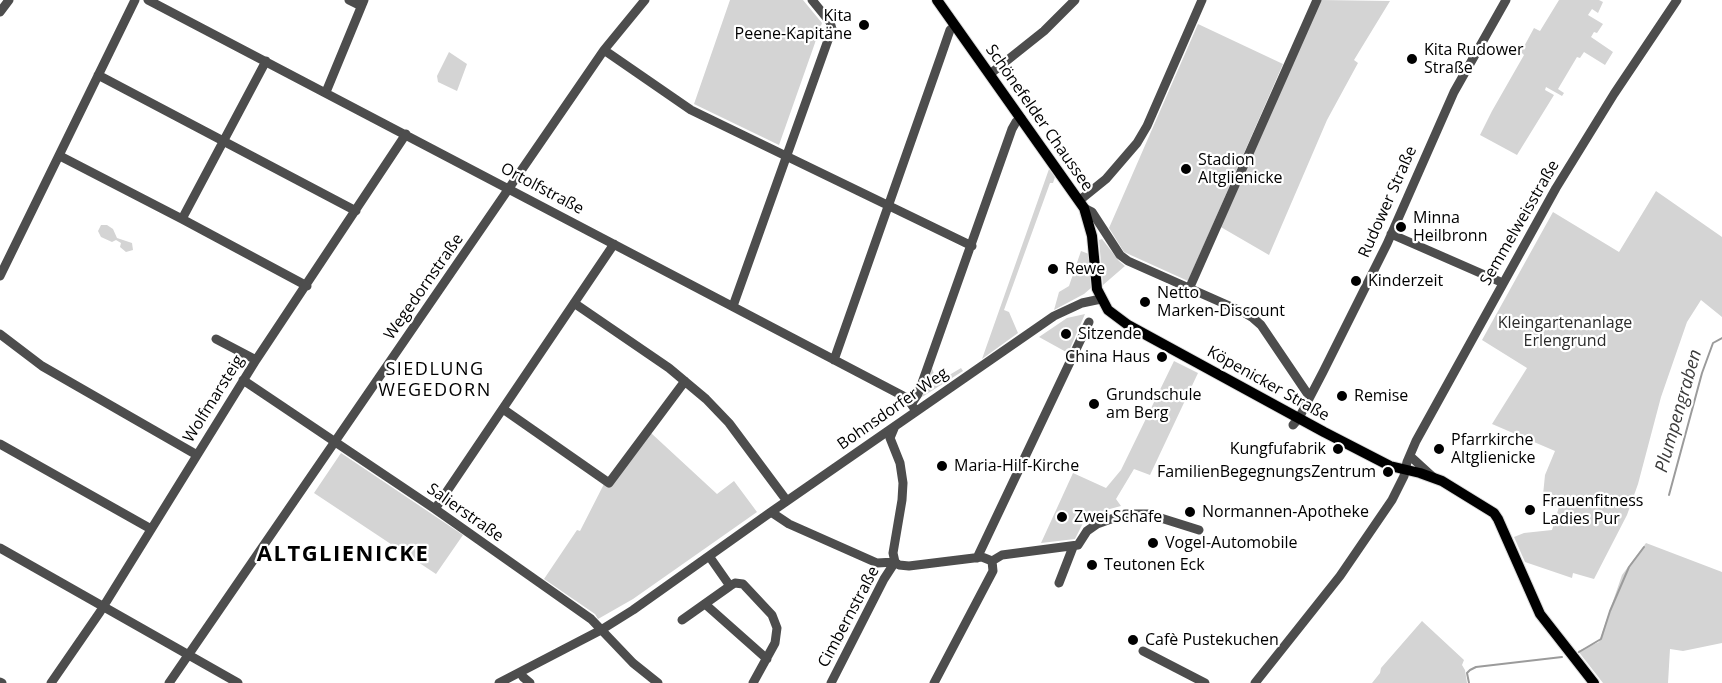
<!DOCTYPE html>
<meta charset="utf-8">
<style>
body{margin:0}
canvas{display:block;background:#fff}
</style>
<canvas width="1722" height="683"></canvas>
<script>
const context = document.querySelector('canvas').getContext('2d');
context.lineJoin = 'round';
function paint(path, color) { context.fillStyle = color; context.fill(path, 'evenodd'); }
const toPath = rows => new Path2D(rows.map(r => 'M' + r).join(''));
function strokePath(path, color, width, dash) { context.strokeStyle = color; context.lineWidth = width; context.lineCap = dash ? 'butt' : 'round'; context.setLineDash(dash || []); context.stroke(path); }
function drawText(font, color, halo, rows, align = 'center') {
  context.font = font + ' "Open Sans",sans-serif'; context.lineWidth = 4.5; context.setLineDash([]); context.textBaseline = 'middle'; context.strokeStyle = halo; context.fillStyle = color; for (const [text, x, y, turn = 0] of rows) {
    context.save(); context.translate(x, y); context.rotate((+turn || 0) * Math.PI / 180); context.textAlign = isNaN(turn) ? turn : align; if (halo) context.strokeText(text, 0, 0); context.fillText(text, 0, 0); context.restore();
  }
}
const green = toPath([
 [730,0,803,0,822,23,779,145,694,104],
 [1321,0,1390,1,1354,60,1358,63,1327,120,1269,255,1219,226],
 [1559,0,1599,0,1603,2,1598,13,1592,9,1588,15,1603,24,1597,33,1594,32,1591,37,1613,52,1605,65,1584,52,1580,58,1577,57,1558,89,1564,93,1562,96,1546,87,1545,90,1554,95,1517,155,1480,135,1492,111,1524,55,1521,52,1534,28,1540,31],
 [1198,24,1283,64,1188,281,1124,252,1109,228],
 [449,52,467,64,457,91,438,82,437,76],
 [1049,169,1055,177,1053,183,1050,183,1004,310,1009,312,1018,333,982,359],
 [1656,191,1722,237,1722,317,1701,300,1687,322,1661,397,1638,484,1627,515,1594,579,1573,573,1572,578,1525,562,1514,537,1524,533,1552,530,1559,507,1548,504,1543,495,1545,475,1555,451,1492,424,1527,368,1482,340,1553,212,1619,252],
 [101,225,107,225,113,229,117,238,132,243,133,250,126,252,120,247,121,243,116,240,112,242,101,237,98,231],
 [1102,239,1119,261,1125,266,1103,285,1099,240],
 [1081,251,1089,254,1091,288,1084,294,1054,310,1059,292,1069,286],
 [1085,314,1068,353,1039,337,1067,318],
 [1174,361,1198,373,1150,475,1134,469,1116,499,1121,506,1106,510,1086,520,1083,523,1075,539,1041,543,1073,473,1106,488,1121,470],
 [932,368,934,374,951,374,961,368,963,371,922,397],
 [651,433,717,494,734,481,757,512,633,599,598,619,595,614,544,579,577,530,580,531,604,484,610,488],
 [341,453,463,535,436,574,314,493],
 [1646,543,1722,572,1722,643,1683,651,1670,649,1668,683,1603,683,1578,651,1599,642,1622,575],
 [1422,621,1464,660,1462,665,1465,670,1467,683,1372,683,1380,673,1381,668]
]);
const stream = toPath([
 [1669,495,1702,373,1713,343,1722,338],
 [1579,652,1601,639,1610,611,1629,567,1644,547],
 [1469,683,1467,673,1470,670,1476,667,1562,657]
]);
const minor = toPath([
 [148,0,907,398,916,411],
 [349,0,361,6],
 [0,12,9,0],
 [604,50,691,110,972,246],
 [990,74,1044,31,1075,0],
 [98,75,356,211],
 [326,92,364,0],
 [60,156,182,219,307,286],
 [1080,200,1106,179,1137,143,1147,126,1202,0],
 [1084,208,1092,212,1120,255,1128,261,1243,312,1253,318,1261,325,1307,393,1311,395],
 [182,219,266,61],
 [1391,234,1503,283],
 [0,276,135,0],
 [1189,289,1317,0],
 [574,303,669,368,706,399,729,423,787,501],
 [733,306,832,29,830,22,812,0],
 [0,334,42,366,197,455],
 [216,339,256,360],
 [834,360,941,56,950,30,955,26],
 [243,380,435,509,591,619,633,663,658,683],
 [912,403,918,394,927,369,1012,129,1016,122,1021,118],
 [503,409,609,483,685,381],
 [1293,425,1299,418,1323,372,1387,244,1454,92,1506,0],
 [0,444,151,529],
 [1410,456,1433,477],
 [435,509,614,244],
 [771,512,789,524,877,563,895,562,899,565,909,566,982,557,992,561],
 [0,548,238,683],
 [709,556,730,586],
 [977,558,1089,322],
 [992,561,1002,555,1078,545,1087,531,1097,524,1125,514,1148,514,1199,530],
 [1059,583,1073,547],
 [705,604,767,659],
 [682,620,730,586,735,583,743,584,772,615,777,628,775,643,753,683],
 [1143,651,1205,683],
 [520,672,523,677,530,683],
 [0,682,2,683],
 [51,683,100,612,256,360,406,134],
 [169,683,604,50,645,0],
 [499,683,601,630,633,610,771,512,1054,316,1082,303,1101,299],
 [831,683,884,579,895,562,893,553,902,500,903,483,900,463,890,438,895,426],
 [934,683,993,571,992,561],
 [1255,683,1340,576,1392,500,1404,476,1407,462,1416,441,1556,188,1614,94,1677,0]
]);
const major = toPath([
 [937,0,1084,208,1092,236,1097,289,1108,310,1128,325,1324,432,1390,466,1420,473,1442,481,1494,513,1498,519,1540,614,1594,683]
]);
const markers = [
 [864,25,6,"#000"],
 [1412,59,6,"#000"],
 [1186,169,6,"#000"],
 [1401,227,6,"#000"],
 [1053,269,6,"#000"],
 [1356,281,6,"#000"],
 [1145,302,6,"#000"],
 [1066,334,6,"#000"],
 [1162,357,6,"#000"],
 [1342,396,6,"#000"],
 [1094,404,6,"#000"],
 [1338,449,6,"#000"],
 [1439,449,6,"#000"],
 [942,466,6,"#000"],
 [1388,472,6,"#000"],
 [1530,510,6,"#000"],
 [1190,512,6,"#000"],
 [1062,517,6,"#000"],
 [1153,543,6,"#000"],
 [1092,565,6,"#000"],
 [1133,640,6,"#000"]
];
const poiNames = [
 ["Kita",852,16,"right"],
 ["Peene-Kapitäne",852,34,"right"],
 ["Kita Rudower",1424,50],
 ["Straße",1424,68],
 ["Stadion",1198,160],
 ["Altglienicke",1198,178],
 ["Minna",1413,218],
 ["Heilbronn",1413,236],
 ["Rewe",1065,269],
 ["Kinderzeit",1368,281],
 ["Netto",1157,293],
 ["Marken-Discount",1157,311],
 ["Sitzende",1078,334],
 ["China Haus",1150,357,"right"],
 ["Grundschule",1106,395],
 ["am Berg",1106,413],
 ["Remise",1354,396],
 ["Pfarrkirche",1451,440],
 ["Altglienicke",1451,458],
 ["Kungfufabrik",1326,449,"right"],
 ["Maria-Hilf-Kirche",954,466],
 ["FamilienBegegnungsZentrum",1376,472,"right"],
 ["Frauenfitness",1542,501],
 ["Ladies Pur",1542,519],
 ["Normannen-Apotheke",1202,512],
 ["Zwei Schafe",1074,517],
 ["Vogel-Automobile",1165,543],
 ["Teutonen Eck",1104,565],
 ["Cafè Pustekuchen",1145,640]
];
const streetNames = [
 ["Schönefelder Chaussee",1039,118,55],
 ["Ortolfstraße",542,189,28],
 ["Rudower Straße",1388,202,-66],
 ["Semmelweisstraße",1520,223,-60],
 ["Wegedornstraße",424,287,-55],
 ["Köpenicker Straße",1268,384,29],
 ["Wolfmarsteig",214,399,-58],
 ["Bohnsdorfer Weg",893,409,-35],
 ["Salierstraße",465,513,35],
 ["Cimbernstraße",849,617,-62]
];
const parkNames = [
 ["Kleingartenanlage",1565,323],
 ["Erlengrund",1565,341]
];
const neighbourhoodNames = [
 ["SIEDLUNG",435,370],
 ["WEGEDORN",435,391]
];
const waterNames = [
 ["Plumpengraben",1679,411,-74]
];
const districtNames = [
 ["ALTGLIENICKE",343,555]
];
paint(green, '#d4d4d4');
strokePath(stream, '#9b9b9b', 2);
strokePath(major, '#dbdbdb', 12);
strokePath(minor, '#4d4d4d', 9);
strokePath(major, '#000', 10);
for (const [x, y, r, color] of markers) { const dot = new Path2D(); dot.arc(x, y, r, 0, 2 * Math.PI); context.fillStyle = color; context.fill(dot); strokePath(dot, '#fff', 2); }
drawText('16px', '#000', '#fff', poiNames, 'left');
drawText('16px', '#000', '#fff', streetNames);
drawText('16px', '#2b2b2b', '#fff', parkNames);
context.letterSpacing = '1.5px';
drawText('18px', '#000', '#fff', neighbourhoodNames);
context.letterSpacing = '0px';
drawText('italic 18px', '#3c3c3c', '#fff', waterNames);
context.letterSpacing = '1.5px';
drawText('bold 22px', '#000', '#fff', districtNames);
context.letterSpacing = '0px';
</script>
